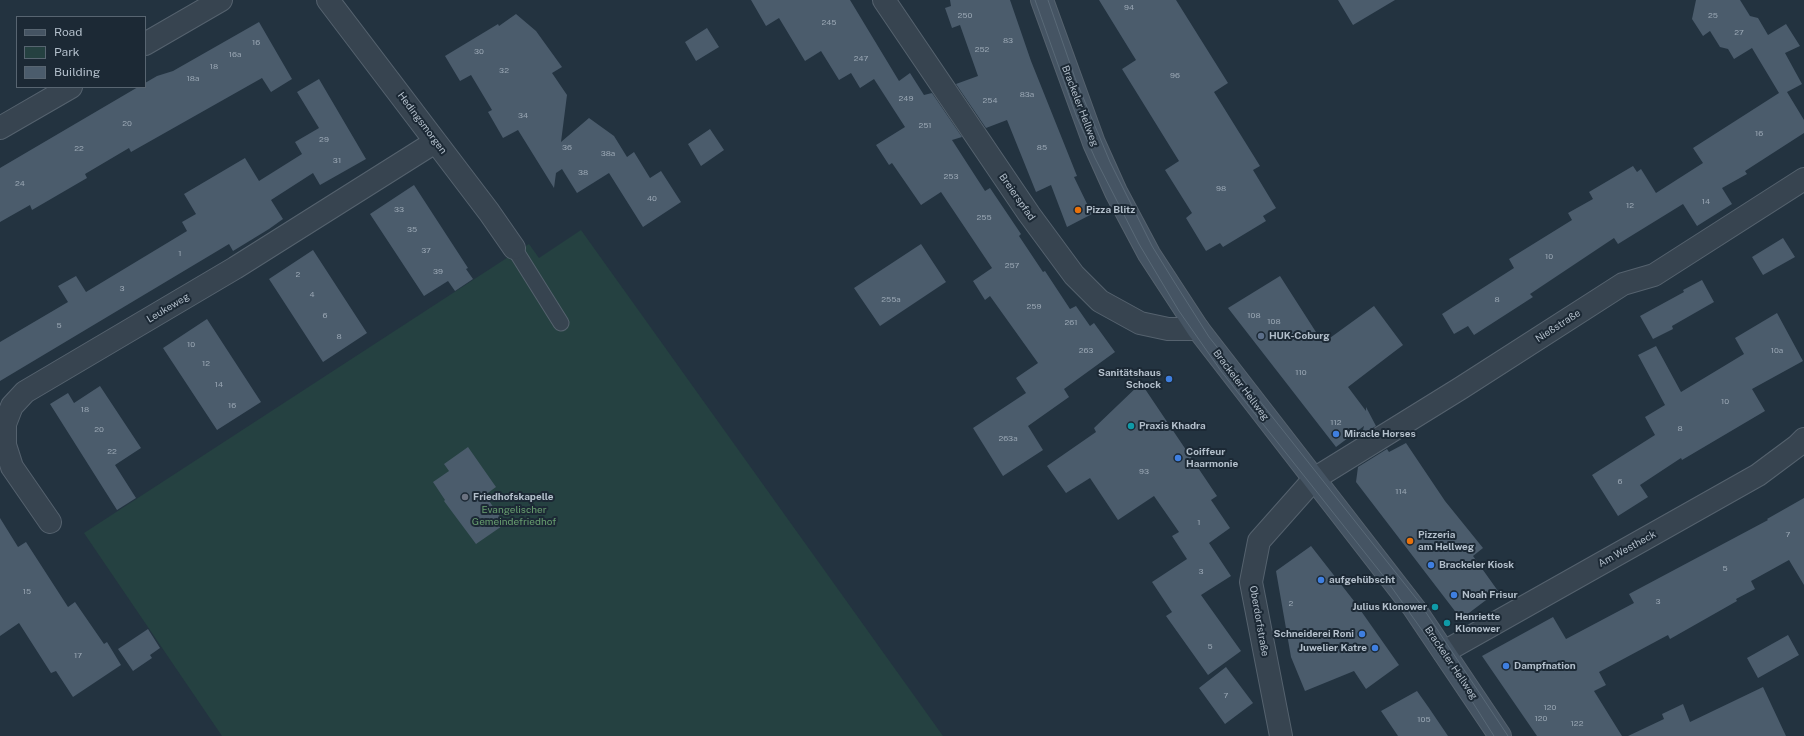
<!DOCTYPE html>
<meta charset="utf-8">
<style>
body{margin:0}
#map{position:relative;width:1804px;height:736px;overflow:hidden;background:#233340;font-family:"Public Sans",sans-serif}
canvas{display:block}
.legend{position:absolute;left:16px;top:16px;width:130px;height:72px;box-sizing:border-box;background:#1c2935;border:1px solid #586571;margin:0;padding:5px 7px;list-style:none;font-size:12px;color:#b3bfcb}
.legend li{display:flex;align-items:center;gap:8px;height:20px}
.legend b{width:20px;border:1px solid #586571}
</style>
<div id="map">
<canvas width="1804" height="736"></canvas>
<ul class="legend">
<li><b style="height:5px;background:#455463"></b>Road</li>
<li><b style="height:11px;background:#254141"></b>Park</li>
<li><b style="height:11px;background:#4b5c6c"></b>Building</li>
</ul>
</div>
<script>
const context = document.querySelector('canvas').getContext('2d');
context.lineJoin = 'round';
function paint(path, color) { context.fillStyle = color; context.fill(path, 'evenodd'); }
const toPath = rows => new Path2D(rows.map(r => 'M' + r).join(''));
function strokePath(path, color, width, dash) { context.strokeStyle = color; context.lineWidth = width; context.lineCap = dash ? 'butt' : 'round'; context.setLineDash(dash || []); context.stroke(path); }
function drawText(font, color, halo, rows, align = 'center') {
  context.font = font + ' "Public Sans",sans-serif'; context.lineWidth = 4; context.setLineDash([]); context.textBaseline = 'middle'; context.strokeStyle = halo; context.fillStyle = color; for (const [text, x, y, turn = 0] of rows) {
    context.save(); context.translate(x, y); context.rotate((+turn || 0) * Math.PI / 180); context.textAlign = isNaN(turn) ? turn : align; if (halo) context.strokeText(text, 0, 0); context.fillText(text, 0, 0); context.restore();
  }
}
const green = toPath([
 [581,230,943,736,222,736,84,533,516,252,529,244,539,258]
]);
const building = toPath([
 [751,0,850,0,899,81,910,73,924,95,932,93,962,137,952,140,985,191,990,188,1021,234,1019,236,1043,272,1045,271,1070,309,1076,306,1090,326,1094,323,1115,352,1064,389,1069,397,1028,426,1043,450,1003,476,973,428,1026,393,1016,378,1038,363,990,296,985,300,973,281,992,268,941,192,921,205,892,163,889,165,876,145,905,127,874,79,860,88,851,73,839,80,821,51,805,61,779,18,766,26],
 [950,0,1010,0,1031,61,1077,176,1074,177,1092,214,1067,227,1051,185,1036,192,1007,120,986,128,956,84,978,76,960,25,952,28,945,8,951,6],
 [1099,0,1176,0,1228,83,1214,92,1260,166,1253,170,1276,208,1263,216,1266,221,1223,247,1220,243,1206,251,1186,218,1192,213,1165,170,1179,161,1122,69,1136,60],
 [1338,0,1395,0,1353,25],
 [1696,0,1740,0,1750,16,1758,18,1768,35,1786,24,1800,46,1785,53,1802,84,1787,92,1804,120,1804,133,1745,171,1747,174,1722,188,1732,204,1697,226,1683,204,1618,244,1614,238,1530,294,1533,297,1474,335,1468,326,1454,334,1442,314,1514,268,1509,259,1572,220,1568,213,1593,199,1589,192,1633,166,1637,172,1641,169,1656,193,1703,163,1693,148,1779,93,1752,48,1734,59,1728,49,1720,47,1710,31,1703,36,1692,19],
 [516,14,536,31,562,67,552,73,567,95,561,142,589,118,614,136,627,157,634,152,650,178,661,171,681,202,643,227,609,173,577,193,562,169,556,173,554,188,518,130,503,138,488,112,492,110,471,75,460,81,445,56,498,24,499,26],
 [259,22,292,79,271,92,262,78,131,152,129,148,85,174,87,178,32,210,30,205,0,222,0,168,138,87,145,87,145,83,157,76,173,71],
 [707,28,719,47,696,61,685,42],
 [319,79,366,159,320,185,313,173,271,200,283,219,269,229,233,251,229,244,0,381,0,342,68,302,58,286,76,276,86,292,187,231,182,222,196,214,184,194,245,158,259,181,302,154,295,142,319,128,297,92],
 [710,129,724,150,701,166,688,144],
 [414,185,468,268,466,269,473,279,455,291,448,281,424,296,370,214],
 [1783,238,1795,257,1763,275,1752,257],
 [921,244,946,282,880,326,854,288],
 [313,250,367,333,323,362,269,279],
 [1280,276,1323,343,1374,306,1403,345,1348,387,1366,411,1366,407,1376,426,1362,434,1364,426,1336,447,1228,308],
 [1702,280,1714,302,1672,326,1673,329,1653,339,1640,316,1684,292,1683,290],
 [1777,313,1803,361,1752,389,1765,411,1682,460,1681,458,1640,485,1648,497,1618,516,1592,475,1655,435,1645,417,1665,405,1638,355,1656,346,1681,392,1744,354,1735,338],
 [207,319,261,402,217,430,163,348],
 [1141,383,1217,496,1211,500,1230,528,1209,543,1231,576,1201,595,1241,651,1208,675,1166,616,1172,612,1152,582,1187,559,1172,536,1179,532,1154,496,1118,520,1090,478,1066,493,1047,466,1096,432,1094,428],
 [100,386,141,448,115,465,136,498,117,510,50,404,68,393,74,403],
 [1406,443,1445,501,1483,548,1473,556,1498,591,1461,619,1356,482,1358,467,1387,449,1389,452],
 [468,447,496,487,485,495,505,524,476,544,444,501,445,500,433,482,449,471,444,464],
 [1804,498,1804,585,1789,560,1751,581,1755,589,1736,599,1737,601,1670,639,1668,635,1599,672,1606,685,1594,691,1622,736,1537,736,1482,656,1553,617,1566,639,1634,603,1629,594,1768,520,1767,519],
 [0,518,18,547,26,542,68,607,75,602,104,644,107,642,121,665,73,697,56,671,51,673,19,623,0,636],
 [1311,546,1354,601,1399,665,1366,689,1354,671,1305,691,1291,657,1276,571],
 [148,629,160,648,150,655,152,658,133,671,118,649],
 [1788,635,1799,655,1758,678,1747,658],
 [1226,667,1253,703,1225,724,1199,688],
 [1763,687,1786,736,1628,736,1664,719,1662,714,1683,704,1690,722],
 [1417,691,1429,708,1448,736,1398,736,1381,711]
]);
const service = toPath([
 [514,248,561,323]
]);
const minor = toPath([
 [328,0,489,212,514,248],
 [884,0,1029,214,1074,275,1100,301,1140,323,1168,329,1198,329],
 [145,44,221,0],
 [0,128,71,87],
 [50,522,12,467,5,445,5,424,12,406,25,392,235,268,435,142],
 [1444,652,1758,475,1797,446,1804,439],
 [1281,736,1251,582,1259,541,1314,479,1461,388,1623,284,1654,275,1804,179]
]);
const secondary = toPath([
 [1042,0,1094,143,1116,192,1149,254,1198,329,1414,608,1500,736]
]);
const tram = toPath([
 [1035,0,1076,115,1095,158,1139,244,1179,311,1221,371,1385,578,1468,695,1494,736],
 [1048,0,1075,78,1110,162,1152,246,1173,280,1209,337,1419,602,1508,736]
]);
const markers = [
 [1078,210,4,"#e8710a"],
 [1261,336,4,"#5c6f8a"],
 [1169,379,4,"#3f7fe0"],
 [1131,426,4,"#0f9aa8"],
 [1336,434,4,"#3f7fe0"],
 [1178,458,4,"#3f7fe0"],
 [465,497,4,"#6b7280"],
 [1410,541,4,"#e8710a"],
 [1431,565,4,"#3f7fe0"],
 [1321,580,4,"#3f7fe0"],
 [1454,595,4,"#3f7fe0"],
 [1435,607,4,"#0f9aa8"],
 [1447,623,4,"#0f9aa8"],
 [1362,634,4,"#3f7fe0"],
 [1375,648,4,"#3f7fe0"],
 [1506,666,4,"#3f7fe0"]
];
const numberNames = [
 ["94",1129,8],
 ["250",965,16],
 ["25",1713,16],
 ["245",829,23],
 ["27",1739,33],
 ["83",1008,41],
 ["16",256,43],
 ["252",982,50],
 ["30",479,52],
 ["16a",235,55],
 ["247",861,59],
 ["18",214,67],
 ["32",504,71],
 ["96",1175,76],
 ["18a",193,79],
 ["83a",1027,95],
 ["249",906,99],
 ["254",990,101],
 ["34",523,116],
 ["20",127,124],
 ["251",925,126],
 ["16",1759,134],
 ["29",324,140],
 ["36",567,148],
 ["85",1042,148],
 ["22",79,149],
 ["38a",608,154],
 ["31",337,161],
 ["38",583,173],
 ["253",951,177],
 ["24",20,184],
 ["98",1221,189],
 ["40",652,199],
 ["14",1706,202],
 ["12",1630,206],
 ["33",399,210],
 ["255",984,218],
 ["35",412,230],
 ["37",426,251],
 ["1",180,254],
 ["10",1549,257],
 ["257",1012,266],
 ["39",438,272],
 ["2",298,275],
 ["3",122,289],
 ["4",312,295],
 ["255a",891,300],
 ["8",1497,300],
 ["259",1034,307],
 ["6",325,316],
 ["108",1254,316],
 ["108",1274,322],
 ["261",1071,323],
 ["5",59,326],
 ["8",339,337],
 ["10",191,345],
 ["263",1086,351],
 ["10a",1777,351],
 ["12",206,364],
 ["110",1301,373],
 ["14",219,385],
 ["10",1725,402],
 ["16",232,406],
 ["18",85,410],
 ["112",1336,423],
 ["8",1680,429],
 ["20",99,430],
 ["263a",1008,439],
 ["22",112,452],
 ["93",1144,472],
 ["6",1620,482],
 ["114",1401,492],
 ["1",1199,523],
 ["7",1788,535],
 ["5",1725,569],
 ["3",1201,572],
 ["15",27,592],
 ["3",1658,602],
 ["2",1291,604],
 ["5",1210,647],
 ["17",78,656],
 ["7",1226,696],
 ["120",1550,708],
 ["120",1541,719],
 ["105",1424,720],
 ["122",1577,724]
];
const streetNames = [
 ["Brackeler Hellweg",1080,106,69],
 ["Hedingsmorgen",422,123,53],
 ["Breierspfad",1017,197,55],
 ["Leukeweg",168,308,-31],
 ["Nießstraße",1558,326,-33],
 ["Brackeler Hellweg",1241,385,53],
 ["Am Westheck",1627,549,-29],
 ["Oberdorfstraße",1259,621,80],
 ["Brackeler Hellweg",1451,663,56]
];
const poiNames = [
 ["Pizza Blitz",1086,210],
 ["HUK-Coburg",1269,336],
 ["Sanitätshaus",1161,373,"right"],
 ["Schock",1161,385,"right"],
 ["Praxis Khadra",1139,426],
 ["Miracle Horses",1344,434],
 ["Coiffeur",1186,452],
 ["Haarmonie",1186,464],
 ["Friedhofskapelle",473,497],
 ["Pizzeria",1418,535],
 ["am Hellweg",1418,547],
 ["Brackeler Kiosk",1439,565],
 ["aufgehübscht",1329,580],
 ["Noah Frisur",1462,595],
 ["Julius Klonower",1427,607,"right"],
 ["Henriette",1455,617],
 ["Klonower",1455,629],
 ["Schneiderei Roni",1354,634,"right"],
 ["Juwelier Katre",1367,648,"right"],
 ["Dampfnation",1514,666]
];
const parkNames = [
 ["Evangelischer",514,510],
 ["Gemeindefriedhof",514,522]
];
paint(green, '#254141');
paint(building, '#4b5c6c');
strokePath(service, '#55626e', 17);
strokePath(minor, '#55626e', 24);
strokePath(secondary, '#55626e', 24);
strokePath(service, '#374450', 15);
strokePath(minor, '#374450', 22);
strokePath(secondary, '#455463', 22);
strokePath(tram, '#596977', 1);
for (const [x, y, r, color] of markers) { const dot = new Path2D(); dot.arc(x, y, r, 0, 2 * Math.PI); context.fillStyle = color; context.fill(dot); strokePath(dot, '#1c2935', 1.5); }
drawText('8px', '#99a6b3', null, numberNames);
drawText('10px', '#b3bfcb', '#1c2935', streetNames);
drawText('bold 10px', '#b3bfcb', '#1c2935', poiNames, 'left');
drawText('10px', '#689e6f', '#1c2935', parkNames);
</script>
